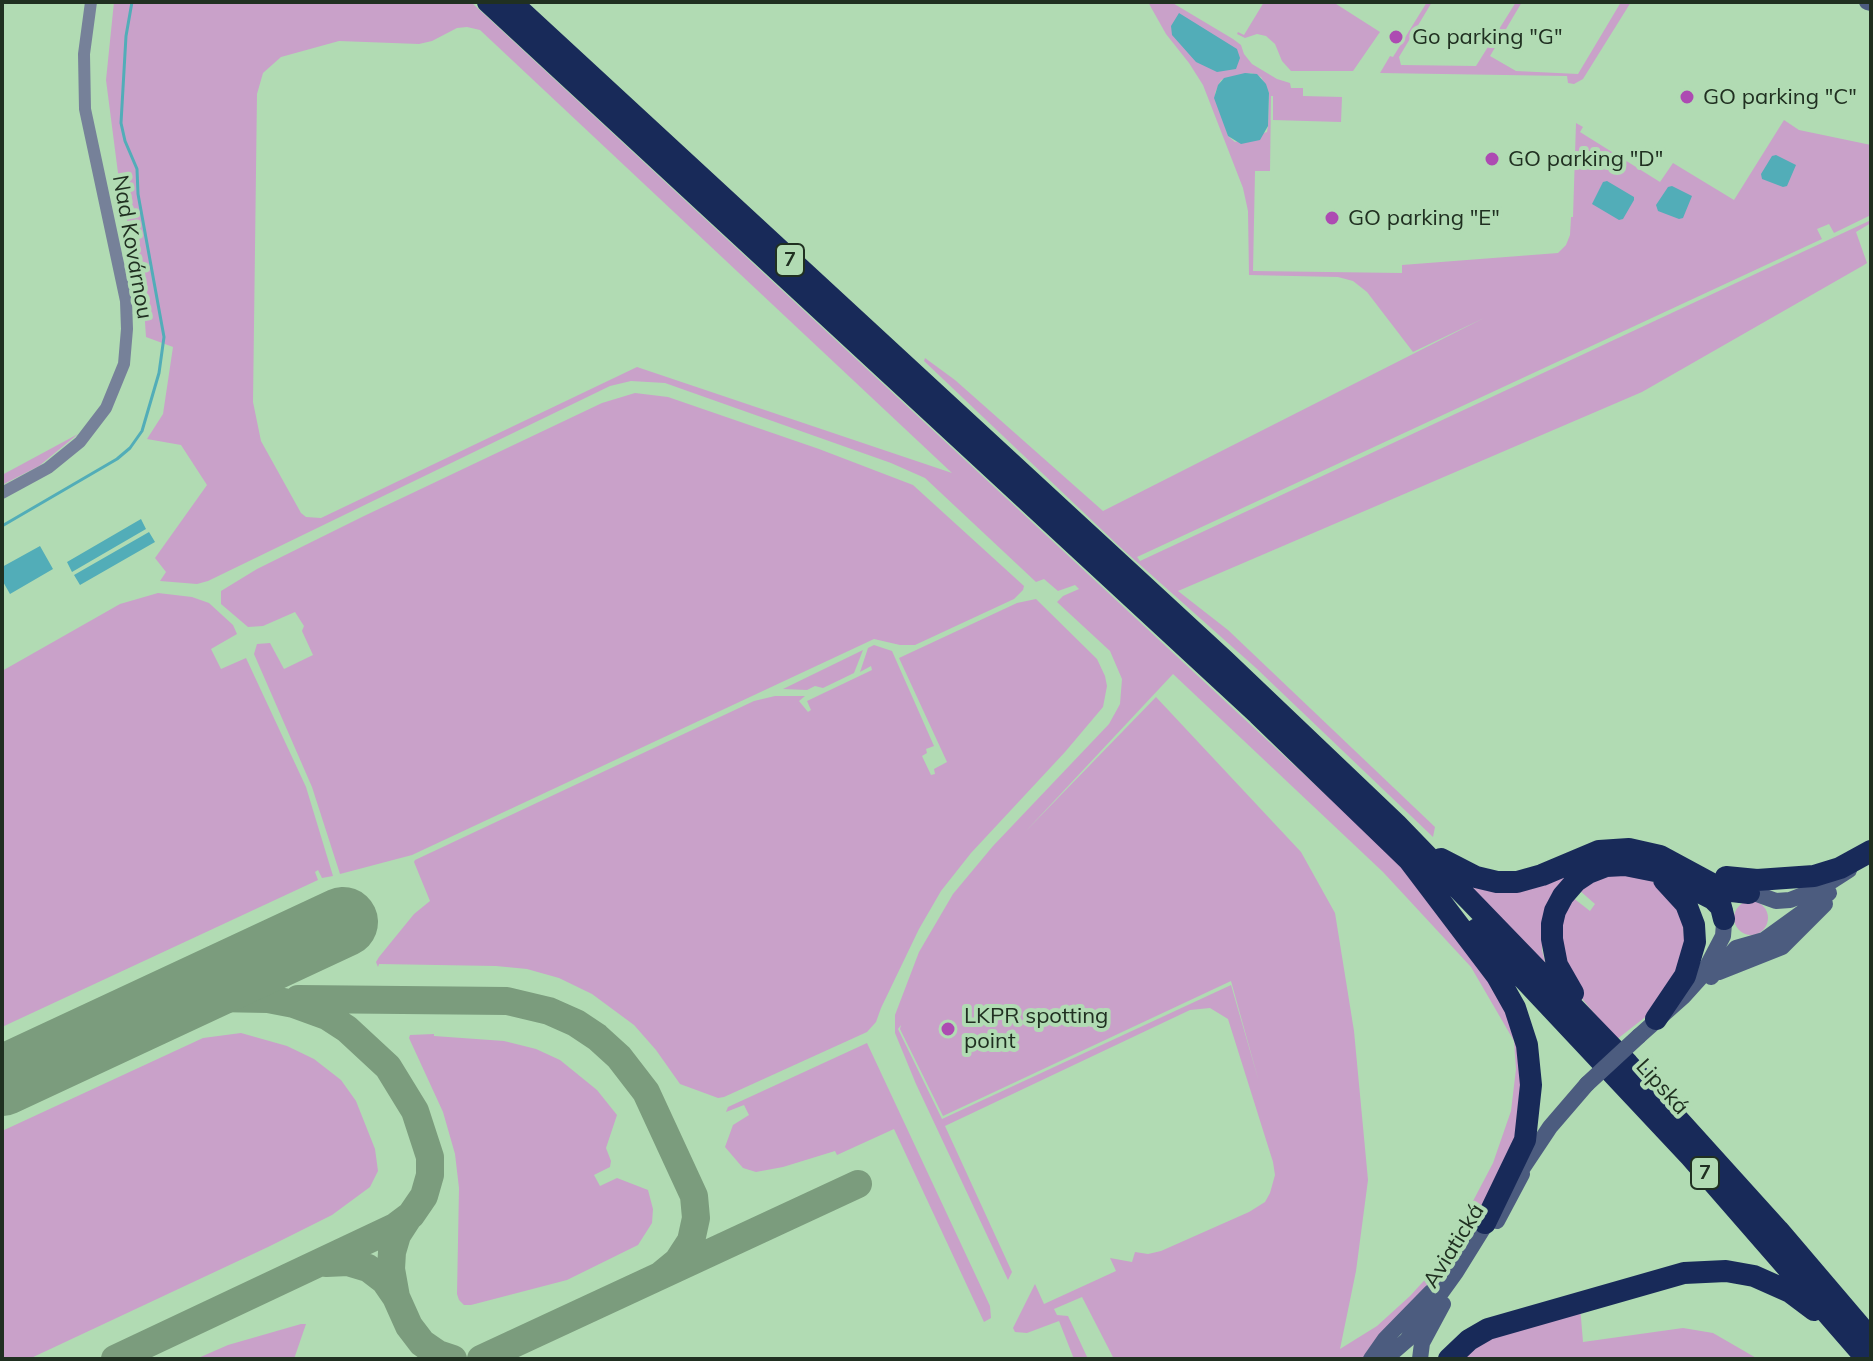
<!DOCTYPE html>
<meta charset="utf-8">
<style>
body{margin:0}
#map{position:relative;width:1873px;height:1361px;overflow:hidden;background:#b1dbb3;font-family:Mulish,sans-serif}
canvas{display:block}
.frame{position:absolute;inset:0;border:4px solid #203021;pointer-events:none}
</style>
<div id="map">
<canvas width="1873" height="1361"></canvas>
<div class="frame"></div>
</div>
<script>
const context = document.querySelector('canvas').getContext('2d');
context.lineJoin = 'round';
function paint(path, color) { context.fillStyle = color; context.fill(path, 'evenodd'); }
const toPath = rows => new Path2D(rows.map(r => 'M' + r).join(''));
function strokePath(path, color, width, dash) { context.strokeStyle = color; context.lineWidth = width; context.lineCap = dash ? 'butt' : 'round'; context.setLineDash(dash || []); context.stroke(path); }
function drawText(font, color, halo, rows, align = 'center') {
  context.font = font + ' Mulish,sans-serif'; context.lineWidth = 8; context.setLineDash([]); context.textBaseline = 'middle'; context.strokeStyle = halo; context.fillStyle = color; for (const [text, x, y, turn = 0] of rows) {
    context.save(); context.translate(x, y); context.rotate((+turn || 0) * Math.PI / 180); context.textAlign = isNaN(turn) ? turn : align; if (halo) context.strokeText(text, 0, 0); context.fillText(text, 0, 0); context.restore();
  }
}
const green = toPath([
 [114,2,471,2,1391,855,1487,969,1520,1041,1521,1124,1476,1222,1456,1255,1366,1359,1114,1359,1082,1297,1054,1309,1057,1315,1068,1316,1088,1359,1074,1359,1059,1321,1027,1333,1015,1332,1013,1328,1035,1284,1044,1304,1116,1271,1110,1258,1132,1262,1135,1252,1148,1254,1161,1251,1249,1212,1265,1202,1270,1193,1275,1175,1273,1162,1228,1019,1210,1008,1190,1010,945,1126,1012,1272,1008,1280,916,1084,895,1033,895,1015,919,952,953,894,993,846,1109,724,1120,704,1122,679,1110,651,1057,602,1063,596,1079,589,1075,585,1058,591,1044,579,1036,582,925,478,891,463,665,383,631,381,610,386,208,581,197,584,160,581,166,572,155,558,207,485,181,445,147,439,163,414,173,347,146,337,144,307,118,173,106,80],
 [467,27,480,30,952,473,637,367,321,518,306,517,301,513,261,441,253,402,257,94,263,73,281,57,339,41,419,44,432,41,457,28],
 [1173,674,1383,872,1471,967,1514,1041,1516,1069,1511,1111,1493,1163,1441,1262,1410,1296,1377,1326,1340,1349,1356,1271,1368,1180,1354,1031,1335,913,1301,852,1156,697,1025,832],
 [1231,981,1259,1082,1231,985,942,1119,898,1029,901,1025,900,1029,943,1116],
 [1148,2,1171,2,1233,39,1241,45,1244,54,1252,64,1277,79,1290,83,1291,88,1303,88,1303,96,1342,97,1341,122,1273,120,1273,96,1271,96,1270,171,1255,171,1253,271,1402,273,1402,265,1558,253,1566,245,1570,235,1571,217,1573,217,1576,123,1583,127,1580,132,1660,182,1673,163,1734,200,1784,120,1799,130,1871,145,1871,215,1834,233,1829,224,1817,229,1822,239,1137,557,1140,561,1871,220,1871,223,1856,232,1867,263,1864,265,1642,392,1178,591,1228,630,1435,827,1433,837,1256,668,1120,547,924,361,925,358,955,380,1103,511,1484,318,1413,352,1367,292,1353,281,1338,277,1249,275,1248,211,1243,188,1203,85,1189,63,1166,34],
 [1251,73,1261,77,1269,93,1268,126,1267,132,1235,142,1228,136,1215,93,1221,80],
 [1264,2,1333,2,1380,32,1353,71,1291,71,1282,61,1275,44,1266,36,1257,34,1245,38,1237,34,1238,32,1244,35],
 [1427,2,1432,2,1399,57,1401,65,1476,66,1516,2,1522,2,1490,56,1516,71,1578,74,1621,2,1631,2,1583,79,1574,84,1568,83,1567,76,1380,73,1390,56,1393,57],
 [635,393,668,397,819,449,913,485,1024,586,1023,590,1014,599,915,645,900,645,874,639,412,855,340,874,312,787,254,654,257,644,270,643,284,669,313,655,302,631,304,626,295,612,263,626,248,627,221,604,221,591,257,569,364,516,602,403],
 [78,434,39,466,2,485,2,475],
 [158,593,192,597,209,603,233,625,237,634,211,649,221,669,246,658,306,787,333,876,322,878,318,870,315,872,318,880,2,1027,2,671,120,604],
 [1036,599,1097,659,1105,676,1107,686,1103,707,1065,752,971,853,941,891,919,929,881,1008,876,1022,867,1032,724,1097,718,1098,680,1084,656,1050,634,1025,592,994,559,978,527,969,496,966,379,964,378,967,376,962,379,957,414,914,430,901,414,862,415,860,754,701,775,696,805,696,799,701,808,712,811,710,807,701,872,670,871,666,860,672,868,648,874,645,892,651,934,746,926,749,927,753,922,756,931,775,935,774,934,769,947,762,899,658,1017,603],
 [863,650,854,673,823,688,815,686,807,690,783,689],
 [1586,862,1542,924,1542,950,1545,962,1543,963,1471,888,1474,884],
 [1615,874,1648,879,1658,885,1683,916,1685,961,1648,1015,1616,1040,1570,984,1557,930,1572,897,1590,911,1595,904,1579,890,1595,880],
 '1734 918a17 17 0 1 1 34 0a17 17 0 1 1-34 0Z',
 [241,1033,287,1046,314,1059,341,1080,356,1101,375,1149,378,1171,370,1187,332,1215,268,1247,29,1359,2,1359,2,1131,203,1038],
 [434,1034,434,1036,504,1041,536,1049,560,1060,597,1090,617,1115,606,1148,611,1161,610,1167,594,1175,600,1186,617,1178,648,1190,653,1209,652,1223,638,1245,567,1280,471,1305,464,1305,459,1300,457,1294,459,1188,455,1154,443,1112,409,1038,410,1035],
 [867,1043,990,1306,991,1318,984,1322,894,1129,837,1155,835,1151,783,1167,756,1172,743,1168,725,1147,733,1125,749,1115,744,1105,726,1112,728,1107],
 [1580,1306,1583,1342,1683,1328,1713,1333,1758,1359,1455,1359,1470,1345],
 [301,1324,306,1324,294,1359,196,1359,228,1345]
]);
const water = toPath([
 [1179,13,1237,49,1240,58,1236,69,1217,72,1196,62,1172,35,1171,26],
 [1245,73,1257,74,1266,84,1269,93,1268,126,1260,140,1241,144,1228,136,1214,98,1218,85,1224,78],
 [1776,155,1796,165,1787,186,1783,187,1762,179,1761,174,1772,156],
 [1607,181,1634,197,1634,200,1623,219,1619,220,1592,204,1603,182],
 [1672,186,1692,196,1683,218,1679,219,1658,211,1656,205,1668,187],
 [141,519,146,529,72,572,67,562],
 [149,532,155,542,80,585,74,575],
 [40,546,53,569,10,594,2,580,2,567]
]);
const stream = toPath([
 [2,526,117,459,130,448,142,431,159,373,164,337,138,194,137,169,125,141,121,123,126,36,132,2]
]);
const taxiway = toPath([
 [298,999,507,1001,549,1011,576,1023,597,1037,619,1057,646,1092,694,1196,696,1218,691,1241,678,1261,661,1275],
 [73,1049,150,1013,185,1002,215,998,268,999,294,1004,327,1016,347,1029,388,1067,415,1111,430,1157,430,1175,424,1196,411,1215,395,1227,115,1359],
 [408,1218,397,1235,392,1252,391,1269,396,1297,409,1326,422,1343,438,1354,453,1359],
 [326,1263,348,1262,368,1268,385,1281,396,1297],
 [481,1359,858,1184]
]);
const runway = toPath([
 [2,1081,343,922]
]);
const street = toPath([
 [2,493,48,468,80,442,106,408,124,364,127,329,126,301,85,109,84,54,91,2]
]);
const secondary = toPath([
 [1867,2,1871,3],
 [1741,895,1754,893,1776,901,1790,900,1821,888,1849,870],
 [1719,972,1782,947,1825,904],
 [1711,977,1736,948,1764,940,1829,893],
 [1639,1036,1684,996,1702,976,1723,936,1725,911],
 [1514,1181,1550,1127,1587,1084],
 [1497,1221,1522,1174],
 [1371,1359,1385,1339,1431,1292],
 [1385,1359,1407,1340,1456,1272,1492,1214],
 [1420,1359,1422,1343,1443,1304]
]);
const highway = toPath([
 [488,2,1258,714,1409,860,1497,976,1515,1008,1527,1045,1531,1085,1525,1140,1485,1223],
 [511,2,1224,660,1396,824,1628,1064,1778,1230,1871,1339],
 [1441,859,1476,877,1497,882,1517,882,1542,875,1599,851,1629,849,1660,856,1723,890,1749,893],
 [1726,877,1757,880,1814,876,1840,868,1871,851],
 [1477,929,1691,1157,1867,1359],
 [1573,993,1557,965,1552,939,1552,924,1555,911,1563,896,1576,881,1588,873,1606,866,1625,865,1660,872,1713,899,1721,907,1724,919],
 [1656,1019,1685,976,1695,942,1694,925,1686,904,1664,880],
 [1449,1359,1469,1340,1488,1329,1684,1273,1726,1271,1754,1276,1790,1292,1814,1310]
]);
const secondaryBridge = toPath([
 [1587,1084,1639,1036]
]);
const markers = [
 [1396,37,8,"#ad4bb2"],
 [1687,97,8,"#ad4bb2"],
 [1492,159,8,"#ad4bb2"],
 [1332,218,8,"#ad4bb2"],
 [948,1029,8,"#ad4bb2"]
];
const shields = [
 [790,260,28],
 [1705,1173,28]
];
const shieldNames = [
 ["7",790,260],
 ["7",1705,1173]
];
const poiNames = [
 ["Go parking \"G\"",1412,37],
 ["GO parking \"C\"",1703,97],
 ["GO parking \"D\"",1508,159],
 ["GO parking \"E\"",1348,218],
 ["LKPR spotting",964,1016],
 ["point",964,1041]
];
const streetNames = [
 ["Nad Kovárnou",132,247,80],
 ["Lipská",1662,1087,48],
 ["Aviatická",1454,1246,-58]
];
paint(green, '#c9a1c9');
paint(water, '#52adb8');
strokePath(stream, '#52adb8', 3);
strokePath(taxiway, '#7b9c7d', 28);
strokePath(runway, '#7b9c7d', 70);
strokePath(street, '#768199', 12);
strokePath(secondary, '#4c5c7f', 16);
strokePath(highway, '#182a59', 22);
strokePath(secondaryBridge, '#4c5c7f', 16);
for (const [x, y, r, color] of markers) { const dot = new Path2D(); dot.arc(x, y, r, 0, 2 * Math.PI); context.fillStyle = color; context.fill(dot); strokePath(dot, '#b1dbb3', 3); }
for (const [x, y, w] of shields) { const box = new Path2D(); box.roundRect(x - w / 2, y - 16, w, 32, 6); context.fillStyle = '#b1dbb3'; context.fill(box); strokePath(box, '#203021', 2); }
drawText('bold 20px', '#203021', null, shieldNames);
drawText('22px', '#203021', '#b1dbb3', poiNames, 'left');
drawText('22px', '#203021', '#b1dbb3', streetNames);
</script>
